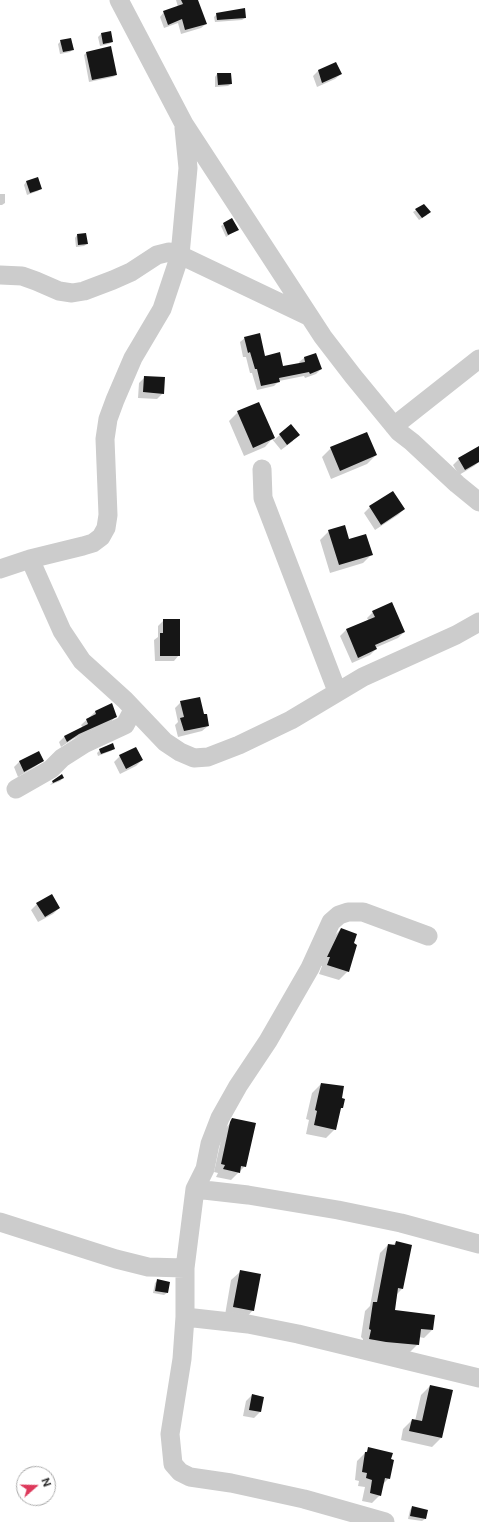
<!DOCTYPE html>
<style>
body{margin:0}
#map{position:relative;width:479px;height:1522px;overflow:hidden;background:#fff;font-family:"Public Sans",sans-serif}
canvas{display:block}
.north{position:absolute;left:16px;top:1466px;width:40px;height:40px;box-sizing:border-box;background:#fff;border:1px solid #acacac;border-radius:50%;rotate:70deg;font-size:11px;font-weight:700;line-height:16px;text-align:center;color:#2f2f2f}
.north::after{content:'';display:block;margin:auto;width:14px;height:18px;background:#dd395b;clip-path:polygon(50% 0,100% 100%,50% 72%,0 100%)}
</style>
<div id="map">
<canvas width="479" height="1522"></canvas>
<div class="north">N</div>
</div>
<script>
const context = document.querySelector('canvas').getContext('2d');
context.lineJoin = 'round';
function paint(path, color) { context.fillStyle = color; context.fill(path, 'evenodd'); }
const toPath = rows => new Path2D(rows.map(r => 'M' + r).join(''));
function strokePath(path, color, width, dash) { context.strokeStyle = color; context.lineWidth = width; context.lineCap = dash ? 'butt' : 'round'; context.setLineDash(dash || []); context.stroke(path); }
const shadow = toPath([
 [176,0,194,0,206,24,201,28,181,34,178,23,164,28,160,17,164,12,178,7],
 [217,14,245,18,242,20,215,22,214,17],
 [110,32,112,42,109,44,100,46,98,37,101,34],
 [61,41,73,49,70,52,60,54,58,44],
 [86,53,116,75,113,77,89,82,84,55],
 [336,63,341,74,335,79,317,87,313,76,318,71],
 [217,74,231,84,228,86,215,87,215,77],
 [38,178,41,188,38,191,27,195,24,185,26,182],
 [0,194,5,194,5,203,2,205,0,205],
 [424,205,427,215,419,220,413,212],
 [224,224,237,230,226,237,221,226],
 [77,235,87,244,84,246,76,247,75,238],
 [245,338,265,357,283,368,300,364,299,362,304,358,315,354,321,369,316,374,305,378,304,376,279,381,274,386,257,390,252,373,250,373,246,357,243,357,240,342],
 [145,377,163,393,157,399,138,398,139,383],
 [259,403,274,440,291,425,293,441,281,450,272,439,265,447,244,456,229,421,238,412],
 [331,448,376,455,367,464,331,479,322,457],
 [479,458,479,462,474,466,459,475,453,465,459,459],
 [393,492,404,509,398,515,375,530,364,513,370,507],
 [329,531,349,541,372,554,363,563,330,573,320,540],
 [373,612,404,632,398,638,375,648,376,649,370,655,352,663,340,636,346,630,368,620,367,618],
 [164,620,179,655,174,661,155,661,154,640,158,637,158,626],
 [181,702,203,716,208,726,202,731,178,737,175,725,178,722,175,708],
 [111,705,116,716,111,722,73,739,61,747,59,742,64,737,83,728,81,725,95,712],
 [114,749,111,751,98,756,97,753,100,750],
 [120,756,142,760,136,766,120,774,114,762],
 [42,760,36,766,18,777,14,767,20,761],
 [63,778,60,781,50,785,53,782],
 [37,904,59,908,53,914,38,922,31,910],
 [341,929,353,944,348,971,339,980,319,974,322,966,319,965,332,938],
 [321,1084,341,1098,342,1107,339,1110,335,1129,326,1138,306,1134,309,1120,306,1119,312,1093],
 [233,1120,245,1166,231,1180,216,1177,218,1173,214,1172,223,1131],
 [396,1242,402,1289,397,1294,394,1311,432,1330,424,1338,419,1337,418,1344,410,1352,362,1347,363,1339,361,1337,365,1311,370,1306,380,1253,388,1245,392,1246],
 [240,1272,253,1310,245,1319,225,1315,231,1280],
 [158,1280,167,1293,164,1295,153,1293,155,1283],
 [430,1386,451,1391,441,1438,432,1447,401,1440,403,1429,412,1420,415,1421,421,1395],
 [252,1395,262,1398,260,1412,254,1418,243,1416,246,1401],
 [369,1449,389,1478,382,1485,380,1495,372,1503,362,1501,365,1487,358,1486,359,1481,355,1480,357,1461],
 [412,1507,425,1519,422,1521,408,1519,410,1510]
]);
const building = toPath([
 [181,0,198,0,207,24,185,30,182,19,168,25,163,11,183,4],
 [245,8,246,18,217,20,216,13],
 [111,31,113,42,103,44,101,33],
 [71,38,74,50,63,52,60,40],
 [111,46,117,75,92,80,86,52],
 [336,62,342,74,322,83,318,70],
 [217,73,231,73,232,84,218,85],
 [38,177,42,189,30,193,26,181],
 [424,204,431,212,422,218,415,209],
 [232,218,239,230,228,235,223,223],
 [86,233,88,244,78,245,77,234],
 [260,333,265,356,280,352,283,366,305,362,304,357,316,353,322,369,310,374,309,372,279,378,280,382,261,386,257,369,255,369,250,352,248,353,244,337],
 [144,376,165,377,164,394,143,392],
 [259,402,275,438,253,448,237,411],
 [291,424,300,435,287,445,279,434],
 [367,432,377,455,340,471,330,447],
 [479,446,479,462,465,470,458,458],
 [393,491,405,509,381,525,369,506],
 [345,525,349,539,366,534,373,555,339,565,328,530],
 [392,602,405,632,375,645,377,649,358,658,346,629,375,617,372,611],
 [163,619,180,619,180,656,160,656,160,633,163,633],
 [200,697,204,714,207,714,209,726,184,731,180,718,184,717,180,701],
 [112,703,117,717,79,734,67,742,64,736,88,724,86,719,96,714,95,711],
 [113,743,115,749,101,754,99,749],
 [136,747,143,760,126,769,119,755],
 [39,751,44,761,24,772,19,761],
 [62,774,64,778,53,783,52,781],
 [52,894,60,908,45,917,36,903],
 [341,928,357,934,354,943,357,945,349,972,327,965,330,957,327,957],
 [321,1083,344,1086,342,1098,345,1099,343,1108,341,1108,336,1130,314,1125,317,1111,315,1110],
 [232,1118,256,1123,246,1167,241,1166,240,1173,223,1169,225,1165,221,1164,230,1122],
 [396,1241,412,1245,403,1289,398,1288,395,1310,435,1315,433,1330,421,1329,419,1345,386,1342,369,1339,371,1330,369,1329,373,1302,377,1302,388,1244,395,1245],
 [240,1270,261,1274,254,1311,233,1307],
 [157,1279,170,1282,168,1293,155,1291],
 [430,1385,453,1390,442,1438,409,1431,412,1419,422,1421],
 [252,1394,264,1397,261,1412,249,1410],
 [368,1447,393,1453,391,1459,394,1460,390,1479,385,1478,381,1496,370,1493,372,1480,366,1478,367,1473,362,1472,365,1452,367,1452],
 [412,1506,428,1510,426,1519,410,1516]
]);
const minor = toPath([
 [119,0,184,124,323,337,353,376,399,432,412,442,457,484,479,502],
 [0,275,22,276,36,281,59,291,72,293,84,291,113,280,131,272,157,255,169,252,180,255,308,316],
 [394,426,479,359],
 [262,469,263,498,337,691],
 [30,559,62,631,82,661,125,700,165,742,180,752,194,758,208,757,239,745,291,720,363,677,456,635,479,622],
 [0,569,30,559,83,546,93,543,101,537,106,528,108,515,105,439,108,419,115,400,133,358,162,309,180,255,188,168,184,128],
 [16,789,51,769,62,758,84,744,125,725,133,710],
 [195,1189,248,1195,338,1210,401,1223,479,1244],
 [0,1222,116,1259,148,1267,185,1268],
 [185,1317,248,1324,298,1334,479,1378],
 [385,1522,304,1499,231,1483,190,1477,180,1472,173,1464,170,1434,182,1359,185,1317,185,1268,195,1189,205,1169,210,1144,220,1118,238,1086,268,1041,310,968,331,922,339,915,348,912,363,912,428,936]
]);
paint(shadow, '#0003');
paint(building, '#161616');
strokePath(minor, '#ccc', 19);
</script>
